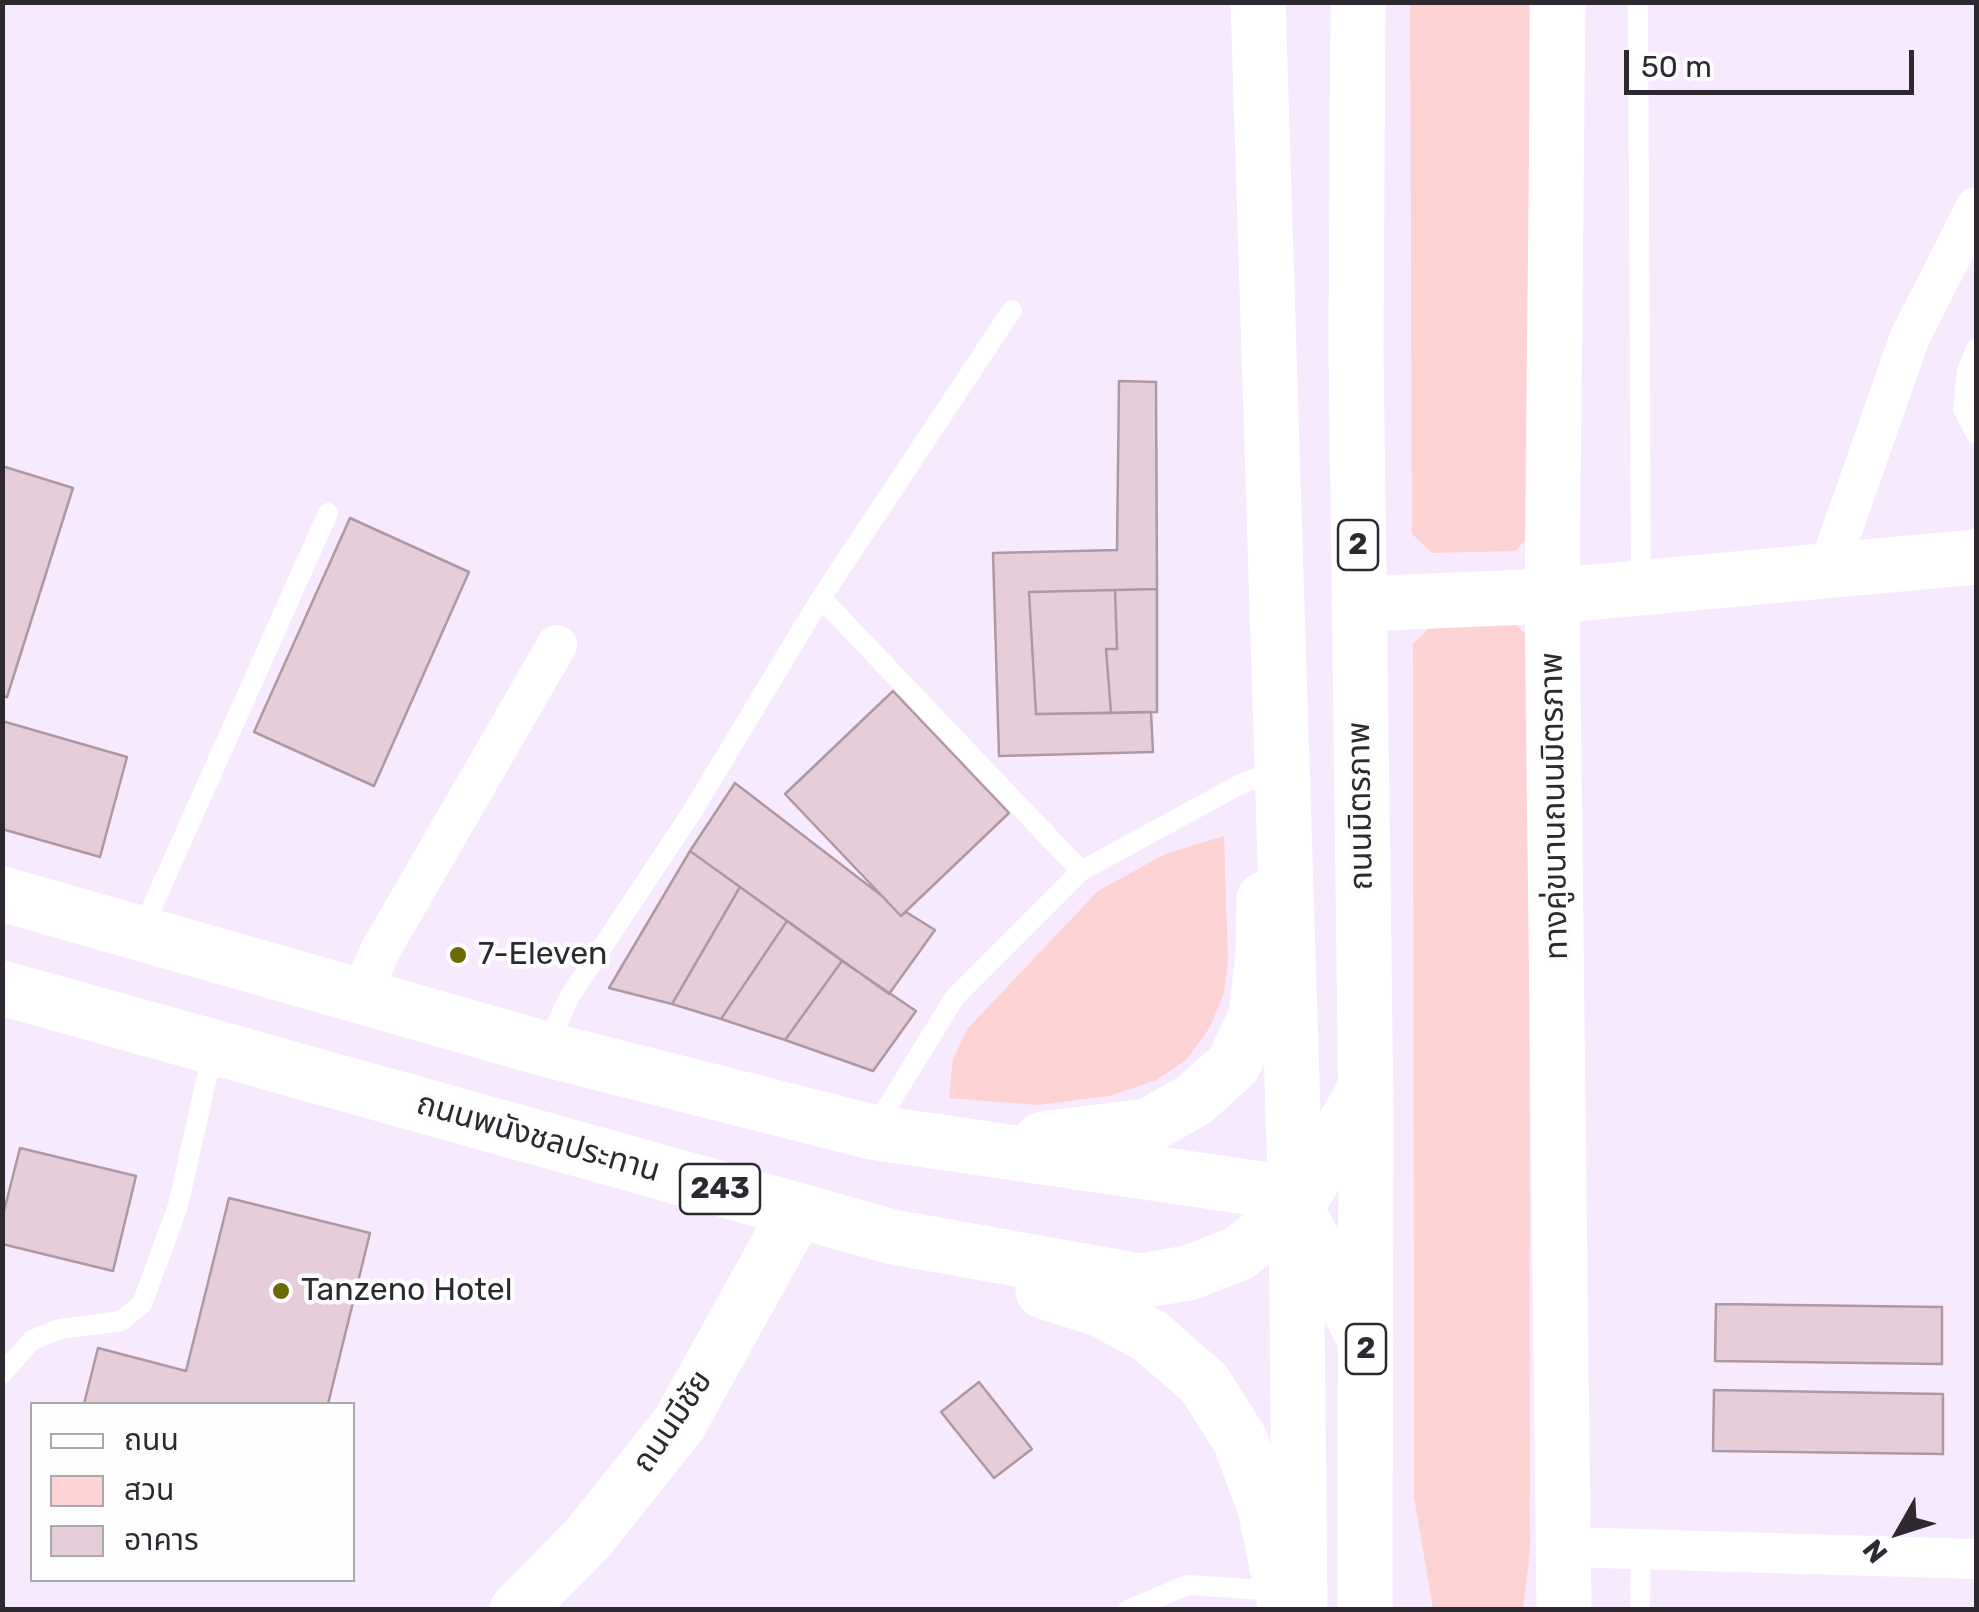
<!DOCTYPE html>
<meta charset="utf-8">
<style>
body{margin:0}
#map{position:relative;width:1979px;height:1612px;overflow:hidden;background:#f7eafe;font-family:Rubik,"Noto Sans Thai",sans-serif}
canvas{display:block}
.frame{position:absolute;inset:0;border:5px solid #2e2931;pointer-events:none}
.legend{position:absolute;left:30px;top:1402px;width:325px;height:180px;box-sizing:border-box;background:#fdfdfd;border:2px solid #aaa8ab;margin:0;padding:12px 18px;list-style:none;font-size:30px;color:#2e2931}
.legend li{display:flex;align-items:center;gap:20px;height:50px}
.legend b{width:50px;border:2px solid #aaa8ab}
.north{position:absolute;left:1849px;top:1482px;width:100px;height:100px;-webkit-text-stroke:8px #fdfdfd;paint-order:stroke;rotate:231deg;font-size:28px;font-weight:700;line-height:40px;text-align:center;color:#2e2931}
.north::after{content:'';display:block;margin:auto;width:35px;height:45px;background:#2e2931;clip-path:polygon(50% 0,100% 100%,50% 72%,0 100%)}
.scale{position:absolute;left:1624px;top:50px;width:290px;height:45px;box-sizing:border-box;border:5px solid #2e2931;border-top:0;padding-left:12px;font-size:30px;line-height:35px;white-space:nowrap;color:#2e2931;-webkit-text-stroke:8px #fdfdfd;paint-order:stroke}
</style>
<div id="map">
<canvas width="1979" height="1612"></canvas>
<div class="frame"></div>
<ul class="legend">
<li><b style="height:12px;background:#fff"></b>ถนน</li>
<li><b style="height:28px;background:#fdd2d3"></b>สวน</li>
<li><b style="height:28px;background:#e5ceda"></b>อาคาร</li>
</ul>
<div class="north">N</div>
<div class="scale">50 m</div>
</div>
<script>
const context = document.querySelector('canvas').getContext('2d');
context.lineJoin = 'round';
function paint(path, color) { context.fillStyle = color; context.fill(path, 'evenodd'); }
const toPath = rows => new Path2D(rows.map(r => 'M' + r).join(''));
function strokePath(path, color, width, dash) { context.strokeStyle = color; context.lineWidth = width; context.lineCap = dash ? 'butt' : 'round'; context.setLineDash(dash || []); context.stroke(path); }
function drawText(font, color, halo, rows, align = 'center') {
  context.font = font + ' Rubik,"Noto Sans Thai",sans-serif'; context.lineWidth = 9; context.setLineDash([]); context.textBaseline = 'middle'; context.strokeStyle = halo; context.fillStyle = color; for (const [text, x, y, turn = 0] of rows) {
    context.save(); context.translate(x, y); context.rotate((+turn || 0) * Math.PI / 180); context.textAlign = isNaN(turn) ? turn : align; if (halo) context.strokeText(text, 0, 0); context.fillText(text, 0, 0); context.restore();
  }
}
const green = toPath([
 [1410,3,1529,3,1529,535,1516,551,1432,553,1412,534],
 [1512,621,1529,637,1530,1552,1523,1609,1433,1609,1414,1497,1413,644,1428,629],
 [1224,836,1228,962,1224,993,1210,1027,1187,1059,1157,1080,1109,1096,1037,1105,949,1098,953,1059,968,1028,1098,891,1165,854]
]);
const building = toPath([
 [1119,381,1156,382,1157,589,1029,592,1036,714,1151,712,1153,752,999,756,993,553,1117,550,1119,381],
 [2,466,73,488,7,697,2,696,2,466],
 [350,518,469,572,374,786,254,732,350,518],
 [1157,589,1157,712,1111,713,1106,649,1117,649,1115,590,1157,589],
 [1115,590,1117,649,1106,649,1111,713,1036,714,1029,592,1115,590],
 [893,691,1009,813,901,916,785,794,893,691],
 [2,721,127,757,100,857,2,829,2,721],
 [735,783,882,896,901,916,906,912,935,930,889,994,690,851,735,783],
 [690,851,740,887,672,1004,609,988,690,851],
 [740,887,787,921,721,1019,672,1004,740,887],
 [787,921,842,961,785,1040,721,1019,787,921],
 [842,961,916,1011,873,1071,785,1040,842,961],
 [20,1148,136,1176,113,1271,2,1244,2,1219,20,1148],
 [229,1198,370,1233,328,1404,84,1404,98,1348,186,1371,229,1198],
 [1716,1304,1942,1307,1942,1364,1715,1361,1716,1304],
 [979,1382,1032,1449,994,1478,941,1412,979,1382],
 [1714,1390,1943,1394,1943,1454,1713,1451,1714,1390]
]);
const lane = toPath([
 [1638,2,1641,588],
 [1976,349,1967,371,1963,409,1976,434],
 [821,598,1081,871],
 [141,932,328,513],
 [546,1047,570,996,692,812,821,598,1012,310],
 [873,1130,955,997,1081,871,1239,785,1278,769],
 [2,1374,32,1340,60,1329,121,1321,142,1304,178,1206,213,1050],
 [1128,1610,1187,1585,1281,1591],
 [1640,1610,1641,1551]
]);
const street = toPath([
 [1827,573,1910,337,1976,207],
 [360,996,381,949,557,645],
 [1565,1547,1976,1559]
]);
const secondary = toPath([
 [1558,2,1552,596,1564,1610],
 [1552,596,1976,557],
 [517,1610,588,1538,679,1424,797,1211]
]);
const primary = toPath([
 [2,894,545,1049,872,1132,1261,1189,1296,1208,1366,1341],
 [2,988,893,1237,1140,1281,1188,1273,1238,1254,1296,1208,1366,1088],
 [1042,1139,1148,1126,1194,1100,1233,1065,1256,1016,1263,955,1264,899],
 [1043,1291,1102,1310,1150,1336,1204,1383,1240,1440,1265,1508,1286,1610]
]);
const highway = toPath([
 [1258,2,1296,1208,1300,1610],
 [1358,2,1356,348,1366,1111,1365,1610],
 [1359,604,1552,596]
]);
const markers = [
 [458,955,10,"#6b6a07"],
 [281,1291,10,"#6b6a07"]
];
const shields = [
 [1358,545,40],
 [720,1189,80],
 [1366,1349,40]
];
const shieldNames = [
 ["2",1358,545],
 ["243",720,1189],
 ["2",1366,1349]
];
const streetNames = [
 ["ถนนมิตรภาพ",1361,806,-91],
 ["ทางคู่ขนานถนนมิตรภาพ",1555,806,-91],
 ["ถนนพนังชลประทาน",538,1138,16],
 ["ถนนมีชัย",673,1422,-56]
];
const poiNames = [
 ["7-Eleven",478,955],
 ["Tanzeno Hotel",301,1291]
];
paint(green, '#fdd2d3');
paint(building, '#e5ceda');
strokePath(building, '#ae98a3', 2.5);
strokePath(lane, '#fff', 20);
strokePath(street, '#fff', 40);
strokePath(secondary, '#fff', 55);
strokePath(primary, '#fff', 55);
strokePath(highway, '#fff', 55);
for (const [x, y, r, color] of markers) { const dot = new Path2D(); dot.arc(x, y, r, 0, 2 * Math.PI); context.fillStyle = color; context.fill(dot); strokePath(dot, '#fdfdfd', 4); }
for (const [x, y, w] of shields) { const box = new Path2D(); box.roundRect(x - w / 2, y - 25, w, 50, 8); context.fillStyle = '#fdfdfd'; context.fill(box); strokePath(box, '#2e2931', 2.5); }
drawText('bold 30px', '#2e2931', null, shieldNames);
drawText('32px', '#2e2931', '#fdfdfd', streetNames);
drawText('32px', '#2e2931', '#fdfdfd', poiNames, 'left');
</script>
